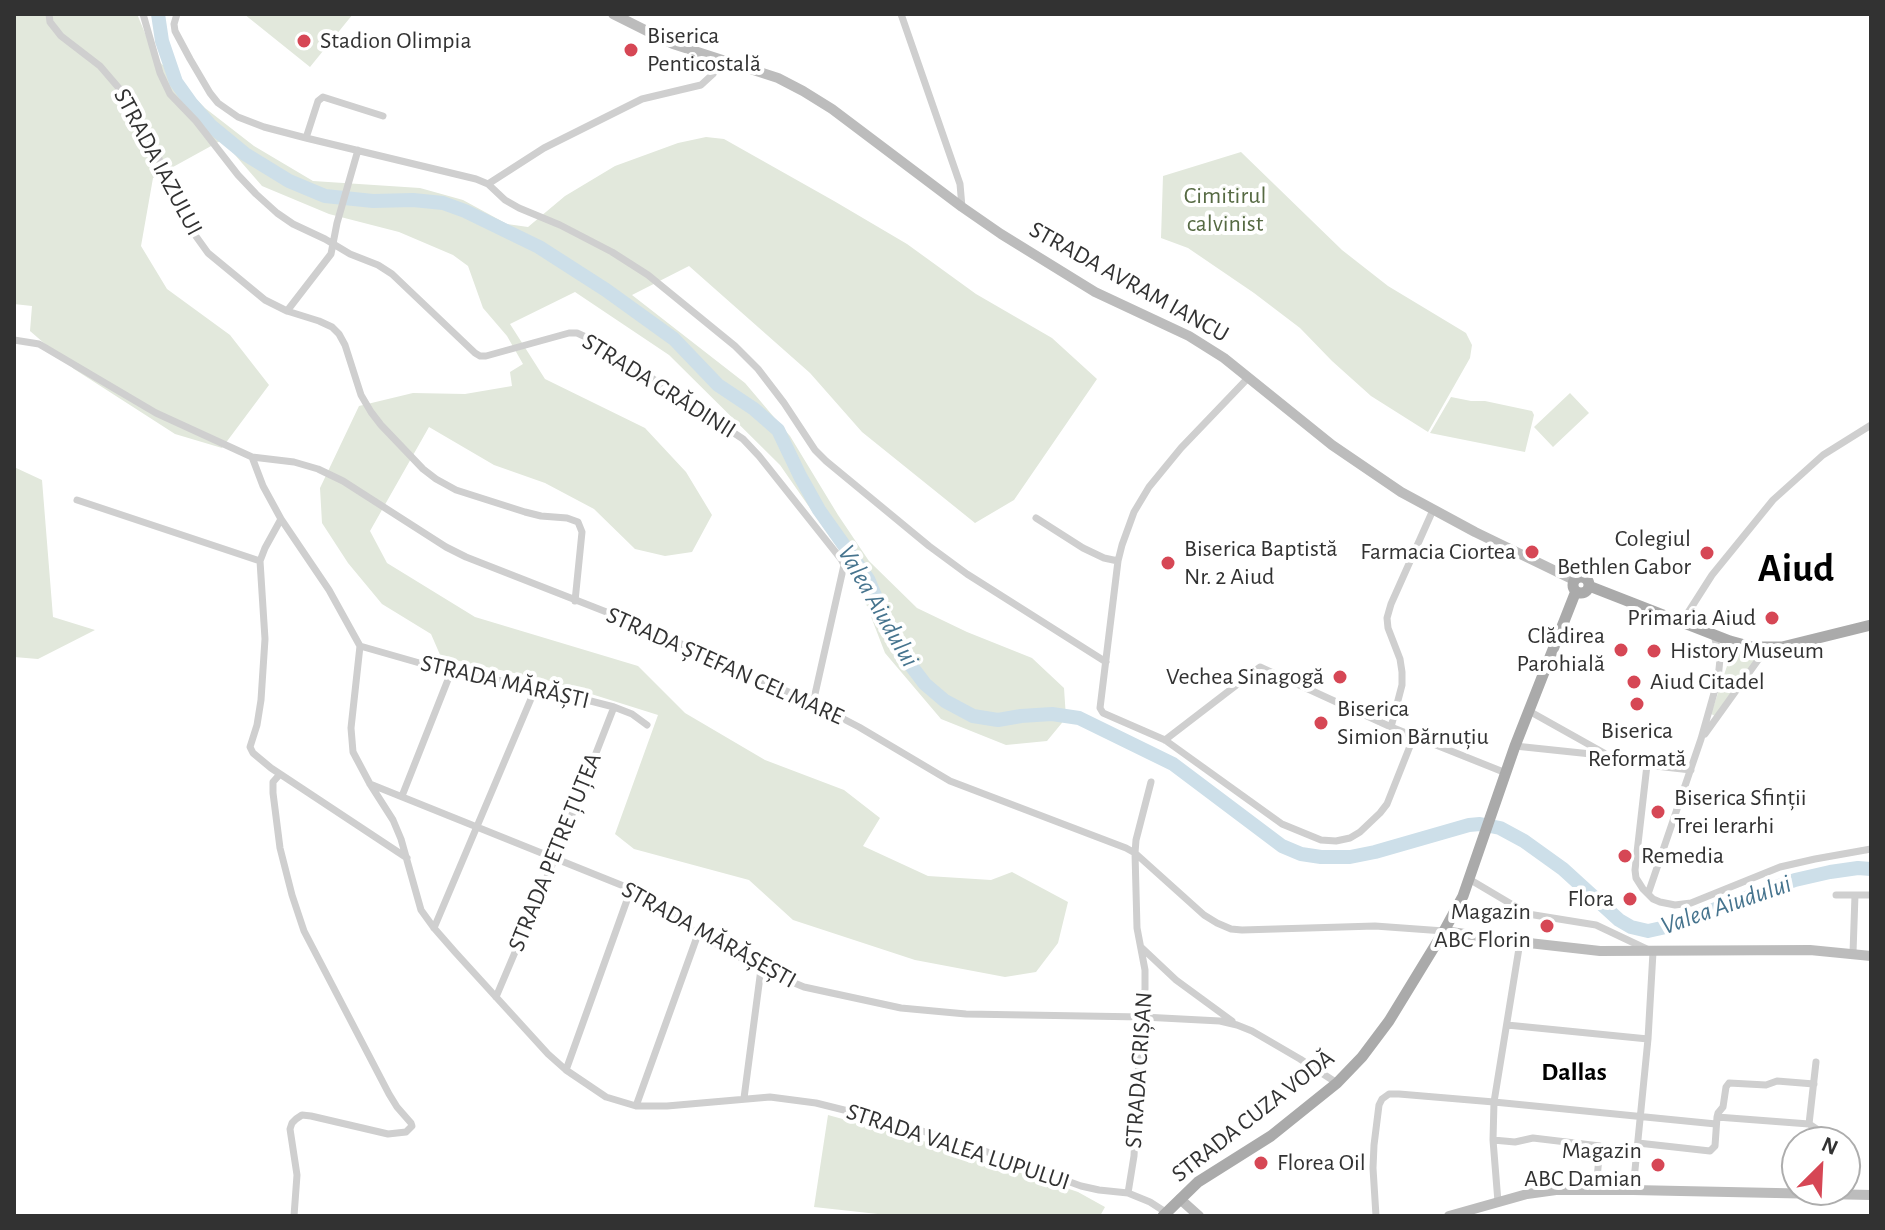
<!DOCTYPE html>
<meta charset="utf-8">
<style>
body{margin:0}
#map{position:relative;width:1885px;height:1230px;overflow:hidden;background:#fff;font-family:"Alegreya Sans",sans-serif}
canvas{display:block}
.frame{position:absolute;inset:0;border:16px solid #323232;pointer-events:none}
.north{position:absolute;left:1781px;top:1126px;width:80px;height:80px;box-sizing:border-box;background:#fff;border:2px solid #adadad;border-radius:50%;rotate:24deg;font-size:22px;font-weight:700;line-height:32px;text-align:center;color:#323232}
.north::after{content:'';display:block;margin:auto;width:28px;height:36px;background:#d64755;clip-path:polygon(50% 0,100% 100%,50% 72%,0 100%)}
</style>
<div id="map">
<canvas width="1885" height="1230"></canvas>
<div class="frame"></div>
<div class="north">N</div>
</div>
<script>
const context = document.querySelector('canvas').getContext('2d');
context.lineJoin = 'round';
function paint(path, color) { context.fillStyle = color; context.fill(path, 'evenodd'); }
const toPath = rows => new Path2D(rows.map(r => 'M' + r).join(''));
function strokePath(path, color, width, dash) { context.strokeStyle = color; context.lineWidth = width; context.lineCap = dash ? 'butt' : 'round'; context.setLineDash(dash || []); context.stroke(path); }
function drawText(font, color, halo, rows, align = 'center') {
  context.font = font + ' "Alegreya Sans",sans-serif'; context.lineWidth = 8; context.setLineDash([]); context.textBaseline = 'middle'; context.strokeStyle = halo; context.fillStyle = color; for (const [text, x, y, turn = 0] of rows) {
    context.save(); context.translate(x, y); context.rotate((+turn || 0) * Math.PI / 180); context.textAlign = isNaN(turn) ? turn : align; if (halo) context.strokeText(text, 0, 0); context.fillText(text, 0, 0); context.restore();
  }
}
const green = toPath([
 [14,14,137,14,155,57,205,108,254,146,313,181,420,188,463,200,507,224,528,227,565,196,615,166,678,143,706,137,724,139,834,201,907,244,976,294,1052,338,1097,379,1014,500,975,523,862,432,810,373,689,266,632,295,745,383,790,436,838,515,869,561,917,608,967,632,1032,658,1064,688,1066,718,1047,741,1006,745,941,719,885,653,853,570,780,465,669,355,575,292,510,324,545,379,645,428,686,472,712,515,692,552,665,556,635,549,594,509,545,483,494,465,429,427,370,531,387,563,475,617,638,666,685,713,765,760,844,790,880,818,863,846,928,876,991,880,1012,872,1068,902,1058,943,1036,972,1005,977,915,960,793,920,749,880,634,849,615,834,658,715,550,681,441,657,431,634,382,604,348,563,322,523,320,488,359,406,413,393,465,394,512,386,510,372,523,364,507,336,483,308,468,266,453,255,399,232,329,214,262,186,222,140,153,178,141,246,167,289,230,335,269,385,222,448,175,434,74,369,30,331,32,306,14,304],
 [244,14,353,14,310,67],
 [1241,152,1342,250,1388,286,1466,333,1472,345,1470,358,1428,432,1371,396,1332,361,1300,328,1254,293,1188,248,1161,238,1163,176],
 [1570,393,1589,413,1553,447,1534,427],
 [1451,397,1471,401,1485,401,1532,411,1534,415,1525,452,1430,433],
 [14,467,42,480,53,617,95,630,38,659,14,657],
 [1728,648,1751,655,1754,661,1715,716,1711,714,1727,666,1725,649],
 [828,1115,945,1147,1078,1192,1105,1207,1100,1216,896,1216,814,1207]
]);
const river = toPath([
 [158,14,162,41,176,82,191,103,211,126,245,154,289,181,325,196,373,201,413,200,443,203,465,211,539,247,606,290,674,339,718,385,754,409,778,430,800,476,819,510,868,579,891,633,906,659,925,684,945,701,973,716,998,720,1021,716,1052,714,1079,718,1173,764,1282,846,1301,854,1321,857,1350,857,1375,852,1469,825,1480,824,1500,828,1524,841,1563,869,1619,920,1631,927,1648,931,1666,927,1795,880,1830,872,1858,868,1871,869]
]);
const street = toPath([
 [49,14,50,22,61,36,100,66,124,94,157,153,174,200,190,228,208,253,265,300,287,311,319,321,332,327,339,334,345,345,361,395,371,412,381,425,423,469,436,479,456,490,525,512,541,516,567,518,578,522,582,532,575,601],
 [143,14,160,73,170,94,196,121,238,175,256,194,277,213,293,224,325,239,350,254,378,265,392,274,475,353,480,356,486,356,569,333,577,333,599,343,743,439,759,456,841,559,844,565,813,703],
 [177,14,174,24,175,31,190,59,210,93,218,103,238,117,264,127,306,138,476,179,488,184,505,200,519,208,560,225,612,252,648,275,735,346,758,369,784,403,815,450,826,461,929,546,967,574,1106,662],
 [901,14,960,184,962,207],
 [306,138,318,101,323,97,383,116],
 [488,184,544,148,642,99,701,85,713,74,720,61],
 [287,311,331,254,337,223,358,150],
 [14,340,39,344,156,413,252,457,294,462,318,469,343,481,446,547,466,557,632,622,813,703,859,727,950,781,1126,848,1135,853,1204,915,1217,923,1231,929,1242,930,1375,926,1444,931],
 [1249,377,1181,448,1149,487,1134,512,1122,545,1118,561,1100,708,1103,713,1165,740,1282,824,1321,840,1336,841,1350,838,1360,832,1380,813,1387,804,1414,736],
 [252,457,263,486,281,519,329,590,360,646,351,728,353,752,370,784,393,820,401,839,421,910,434,928,455,952,548,1054,566,1070,606,1097,636,1106,667,1106,770,1097,816,1103,896,1123,968,1145,1081,1186,1099,1190,1128,1193,1150,1202,1167,1213],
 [77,500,260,561],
 [1036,518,1083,548,1104,558,1118,561],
 [281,519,265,548,260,561,265,639,261,700,257,725,250,747,253,753,271,768,407,858],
 [1682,622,1712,575,1773,500,1823,455,1871,425],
 [360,646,451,672,536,687,614,707,632,714,647,725],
 [1529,711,1604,753],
 [1391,727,1402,685,1402,672,1400,659,1388,628,1387,618,1391,604,1433,510],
 [1705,734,1766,649],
 [1165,740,1260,667,1391,727,1506,773],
 [1515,746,1610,756,1647,765,1691,770],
 [1647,765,1635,870,1636,878,1643,889,1653,899,1660,902,1675,905,1691,903,1780,867,1815,859,1871,849],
 [280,774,273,782,273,793,280,848,292,895,304,931,389,1094,397,1107,411,1123,412,1126,406,1132,388,1134,311,1116,302,1115,296,1119,292,1123,290,1129,297,1175,294,1216],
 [370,784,631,889,645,896,698,934,761,969,804,987,901,1008,966,1014,1143,1017,1220,1021,1237,1025,1252,1031,1300,1059,1337,1083],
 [402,796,451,672],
 [1469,879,1528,914,1596,925,1653,952,1648,1039,1633,1190],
 [1648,894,1701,739,1718,679,1720,659,1714,635],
 [1836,895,1871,895],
 [434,928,536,687],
 [1142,948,1176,980,1232,1021],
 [1853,953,1855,895],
 [496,997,555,858,614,707],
 [1507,1025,1648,1039],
 [566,1070,631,889],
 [744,1098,761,969],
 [636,1106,698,934],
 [1717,1117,1718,1113,1723,1107,1726,1087,1729,1083,1766,1085,1777,1081,1814,1084],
 [1809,1124,1816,1062],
 [1493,1140,1515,1142,1533,1138,1600,1146,1596,1190],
 [1638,1143,1710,1151,1715,1146,1717,1117,1809,1124,1818,1130,1821,1142],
 [1128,1193,1134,1156,1140,1040,1145,989,1145,970,1137,928,1135,853,1136,840,1151,782],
 [1498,1202,1493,1140,1494,1102,1520,942],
 [1376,1216,1373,1168,1374,1145,1379,1105,1382,1099,1389,1094,1399,1094,1494,1102,1716,1124]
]);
const secondary = toPath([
 [613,14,673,44,778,78,803,91,832,109,962,207,1001,234,1095,292,1189,336,1224,358,1332,445,1401,492,1475,532,1574,580],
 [1444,931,1520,942,1600,951,1810,950,1871,956],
 [1180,1199,1199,1216],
 [1449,1216,1527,1194,1556,1190,1633,1190,1871,1195]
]);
const primary = toPath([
 '1573 585a8 8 0 1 1 16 0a8 8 0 1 1-16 0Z',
 [1589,586,1730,641,1752,647,1782,647,1871,625],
 [1163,1216,1198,1182,1271,1136,1337,1083,1362,1057,1389,1021,1444,931,1463,896,1515,746,1576,591]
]);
const markers = [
 [304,41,8,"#d64755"],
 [631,50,8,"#d64755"],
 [1532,552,8,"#d64755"],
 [1707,553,8,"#d64755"],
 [1168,563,8,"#d64755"],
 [1772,618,8,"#d64755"],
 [1621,650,8,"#d64755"],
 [1654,651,8,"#d64755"],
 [1340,677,8,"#d64755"],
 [1634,682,8,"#d64755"],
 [1637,704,8,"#d64755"],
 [1321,723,8,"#d64755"],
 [1658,812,8,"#d64755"],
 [1625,856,8,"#d64755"],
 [1630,899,8,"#d64755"],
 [1547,926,8,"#d64755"],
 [1261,1163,8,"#d64755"],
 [1658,1165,8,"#d64755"]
];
const poiNames = [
 ["Biserica",647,36],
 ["Penticostală",647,64],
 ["Stadion Olimpia",320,41],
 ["Colegiul",1691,539,"right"],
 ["Bethlen Gabor",1691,567,"right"],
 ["Biserica Baptistă",1184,549],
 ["Nr. 2 Aiud",1184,577],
 ["Farmacia Ciortea",1516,552,"right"],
 ["Primaria Aiud",1756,618,"right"],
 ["Clădirea",1605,636,"right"],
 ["Parohială",1605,664,"right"],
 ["History Museum",1670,651],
 ["Vechea Sinagogă",1324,677,"right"],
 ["Aiud Citadel",1650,682],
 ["Biserica",1337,709],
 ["Simion Bărnuțiu",1337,737],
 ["Biserica",1637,731,"center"],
 ["Reformată",1637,759,"center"],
 ["Biserica Sfinții",1674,798],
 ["Trei Ierarhi",1674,826],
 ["Remedia",1641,856],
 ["Flora",1614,899,"right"],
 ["Magazin",1531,912,"right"],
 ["ABC Florin",1531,940,"right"],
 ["Magazin",1642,1151,"right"],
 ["ABC Damian",1642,1179,"right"],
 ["Florea Oil",1277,1163]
];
const streetNames = [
 ["STRADA IAZULUI",158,162,62],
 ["STRADA AVRAM IANCU",1129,282,29],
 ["STRADA GRĂDINII",659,386,32],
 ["STRADA ȘTEFAN CEL MARE",725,666,24],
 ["STRADA MĂRĂȘTI",505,682,13],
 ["STRADA PETRE ȚUȚEA",555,852,-68],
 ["STRADA MĂRĂȘEȘTI",709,935,29],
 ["STRADA CRIȘAN",1139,1070,-86],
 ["STRADA CUZA VODĂ",1253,1116,-38],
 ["STRADA VALEA LUPULUI",958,1147,18]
];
const parkNames = [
 ["Cimitirul",1225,196],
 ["calvinist",1225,224]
];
const waterNames = [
 ["Valea Aiudului",878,606,60],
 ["Valea Aiudului",1726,905,-19]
];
const neighbourhoodNames = [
 ["Dallas",1574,1072]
];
const townNames = [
 ["Aiud",1796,569]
];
paint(green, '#e2e8dc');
strokePath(river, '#cddfe9', 14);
strokePath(street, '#cfcfcf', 7);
strokePath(secondary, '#bcbcbc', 10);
strokePath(primary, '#aaa', 11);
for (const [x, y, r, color] of markers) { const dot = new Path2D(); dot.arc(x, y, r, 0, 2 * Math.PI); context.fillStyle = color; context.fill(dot); strokePath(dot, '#fff', 3); }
drawText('24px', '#323232', '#fff', poiNames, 'left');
drawText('24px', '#323232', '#fff', streetNames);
drawText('24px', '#566a43', '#fff', parkNames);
drawText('italic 26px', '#46748e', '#fff', waterNames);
drawText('bold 26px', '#000', '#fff', neighbourhoodNames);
drawText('bold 40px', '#000', '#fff', townNames);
</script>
